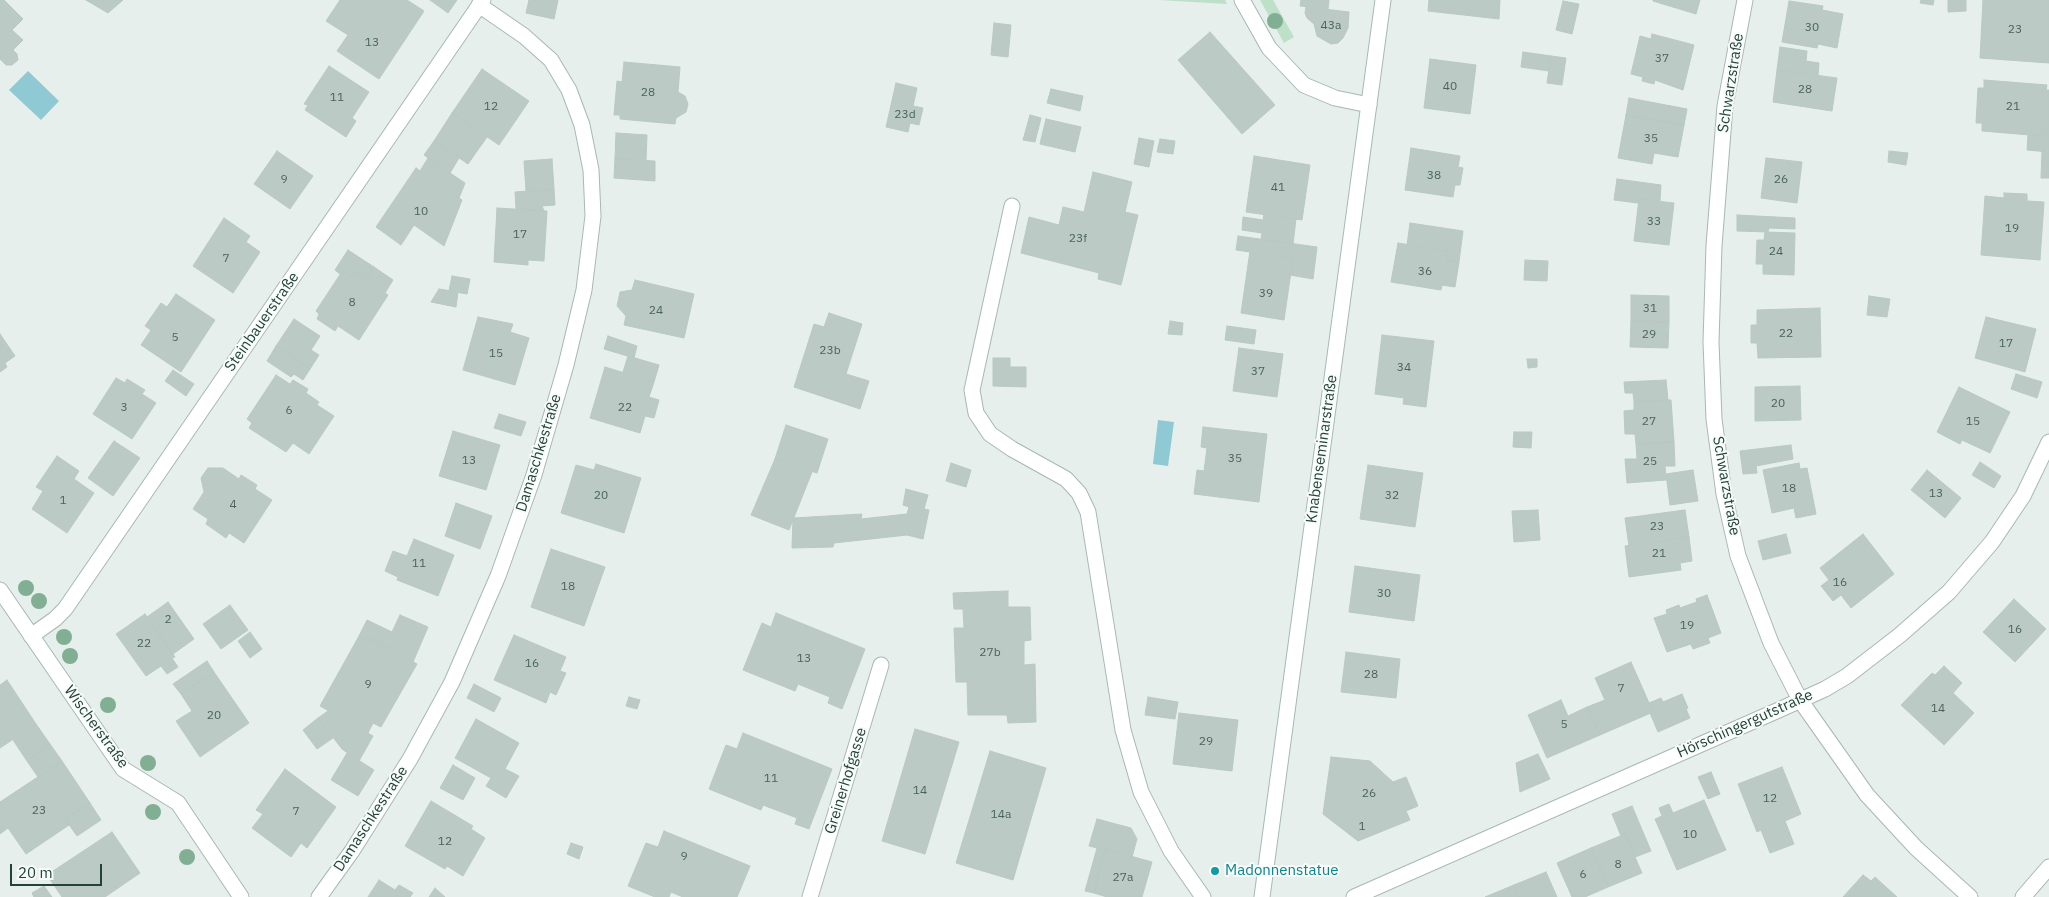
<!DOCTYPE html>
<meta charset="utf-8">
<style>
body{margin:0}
#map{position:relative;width:2049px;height:897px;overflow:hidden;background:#e6efeb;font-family:"IBM Plex Sans",sans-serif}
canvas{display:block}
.scale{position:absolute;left:10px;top:864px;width:92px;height:22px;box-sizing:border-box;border:2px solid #24423a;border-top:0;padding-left:6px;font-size:15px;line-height:18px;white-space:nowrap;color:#24423a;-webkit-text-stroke:4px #f7fbf9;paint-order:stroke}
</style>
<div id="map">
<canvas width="2049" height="897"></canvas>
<div class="scale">20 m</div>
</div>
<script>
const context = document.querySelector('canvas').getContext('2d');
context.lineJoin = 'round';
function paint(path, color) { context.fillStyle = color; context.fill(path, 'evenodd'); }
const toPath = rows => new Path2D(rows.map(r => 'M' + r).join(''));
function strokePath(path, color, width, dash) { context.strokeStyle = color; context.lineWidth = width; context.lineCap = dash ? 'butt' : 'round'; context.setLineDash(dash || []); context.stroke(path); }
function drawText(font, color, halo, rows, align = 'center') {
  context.font = font + ' "IBM Plex Sans",sans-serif'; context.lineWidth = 4; context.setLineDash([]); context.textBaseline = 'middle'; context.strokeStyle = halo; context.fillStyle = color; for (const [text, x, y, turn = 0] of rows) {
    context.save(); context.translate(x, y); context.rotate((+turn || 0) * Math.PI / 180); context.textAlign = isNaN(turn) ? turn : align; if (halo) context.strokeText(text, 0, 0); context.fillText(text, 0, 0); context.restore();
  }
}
const green = toPath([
 [1158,0,1225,0,1227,4],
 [1260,0,1273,0,1294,37,1284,43]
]);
const water = toPath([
 [28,71,59,101,41,120,9,90],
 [1158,420,1174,422,1168,466,1153,464]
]);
const building = toPath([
 [0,0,4,0,23,19,12,30,23,40,13,50,17,54,18,60,12,65,6,65,0,59,0,0],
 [86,0,123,0,108,13,86,0],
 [340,0,407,0,424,11,379,79,337,51,348,35,326,21,340,0],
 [430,0,457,0,448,13,430,0],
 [529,0,558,0,554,19,526,13,529,0],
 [1301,0,1329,0,1328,9,1300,6,1301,0],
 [1429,0,1500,0,1499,19,1428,11,1429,0],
 [1653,0,1700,0,1696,14,1653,1,1653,0],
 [1921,0,1934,0,1933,5,1920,3,1921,0],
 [1948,0,1966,0,1966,11,1948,12,1948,0],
 [1983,0,2049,0,2049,63,1980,58,1983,0],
 [1563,1,1579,4,1572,34,1556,30,1563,1],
 [1789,1,1823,6,1822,10,1843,14,1837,48,1818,44,1817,48,1782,42,1789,1],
 [1306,7,1349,12,1348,28,1343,38,1338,43,1331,44,1317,36,1314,24,1307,18,1305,13,1306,7],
 [994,23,1011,25,1008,57,991,55,994,23],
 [1210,32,1275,105,1242,134,1178,60,1210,32],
 [1652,34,1694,45,1683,90,1655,80,1654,84,1642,81,1643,77,1631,74,1640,36,1651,39,1652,34],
 [1780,47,1807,51,1806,61,1819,63,1818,76,1777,70,1780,47],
 [1523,52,1551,56,1549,71,1521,67,1523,52],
 [1551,56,1566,58,1562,85,1547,83,1551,56],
 [1430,59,1476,65,1470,114,1424,108,1430,59],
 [624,62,680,67,678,92,685,96,688,104,686,112,676,118,675,124,620,119,620,115,614,115,617,81,622,82,624,62],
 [329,66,369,92,352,118,356,121,346,137,305,110,308,105,304,104,329,66],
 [482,69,529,101,499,145,452,113,482,69],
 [1777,70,1837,78,1832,111,1773,102,1777,70],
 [1984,80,2047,85,2046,90,2049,90,2049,130,2042,130,2042,136,1982,131,1982,123,1976,123,1978,88,1984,88,1984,80],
 [896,83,917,88,913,106,923,108,919,125,910,123,908,132,886,127,896,83],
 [1051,89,1083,96,1080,111,1047,103,1051,89],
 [1629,98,1687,109,1684,125,1626,115,1629,98],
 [452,113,487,137,468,164,434,141,452,113],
 [1030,115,1041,118,1035,142,1023,140,1030,115],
 [1626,115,1684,125,1678,157,1654,153,1652,164,1618,158,1626,115],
 [1046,119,1081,127,1075,152,1040,144,1046,119],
 [2042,130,2049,130,2049,152,2027,150,2028,135,2042,136,2042,130],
 [616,133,647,135,646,160,615,159,616,133],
 [1139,138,1154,141,1149,167,1134,164,1139,138],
 [1160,139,1175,141,1173,154,1157,152,1160,139],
 [434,141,459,158,450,173,424,155,434,141],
 [1411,148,1460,156,1458,167,1463,168,1460,185,1455,185,1453,197,1405,190,1411,148],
 [277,151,313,176,290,209,254,184,277,151],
 [1889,151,1908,153,1906,165,1888,162,1889,151],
 [2042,151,2049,152,2049,178,2041,178,2042,151],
 [1254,156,1310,165,1302,220,1246,212,1254,156],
 [428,158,465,183,459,198,420,171,428,158],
 [1766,158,1802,162,1797,203,1761,198,1766,158],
 [552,159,554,189,526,191,524,161,552,159],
 [615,159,655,161,655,181,614,178,615,159],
 [416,168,462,200,444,246,414,225,401,245,376,227,416,168],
 [1093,172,1132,182,1125,212,1138,215,1121,285,1098,279,1099,273,1021,253,1029,217,1059,225,1063,207,1084,212,1093,172],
 [1617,179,1661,185,1660,201,1639,199,1638,203,1614,200,1617,179],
 [554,189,555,205,542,206,544,211,516,209,515,192,554,189],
 [2004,193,2027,194,2027,201,2044,202,2040,260,1981,255,1985,196,2004,198,2004,193],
 [1639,199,1674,203,1669,245,1634,241,1639,199],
 [497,208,547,211,544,261,528,260,528,265,494,262,497,208],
 [1264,214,1296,219,1293,244,1261,239,1262,233,1242,230,1243,217,1263,220,1264,214],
 [1737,215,1795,218,1795,229,1769,228,1768,232,1737,231,1737,215],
 [224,218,250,236,246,242,260,252,233,293,193,266,224,218],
 [1410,223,1463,231,1459,262,1447,260,1448,251,1407,245,1410,223],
 [1765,232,1795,233,1794,275,1763,274,1763,264,1756,264,1757,240,1764,240,1765,232],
 [1238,236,1317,247,1313,279,1290,275,1293,258,1236,250,1238,236],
 [1398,243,1448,251,1447,260,1459,262,1455,287,1442,285,1441,290,1391,282,1398,243],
 [348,250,374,267,366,279,356,272,353,277,343,270,340,274,335,270,348,250],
 [1250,251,1293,258,1284,320,1241,313,1250,251],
 [1525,260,1548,261,1547,281,1524,280,1525,260],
 [374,267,393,280,385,293,388,295,359,340,338,326,335,331,317,319,319,314,316,311,343,270,353,277,356,272,366,279,374,267],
 [452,276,470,279,467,294,449,291,452,276],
 [635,280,694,294,684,338,624,325,626,316,617,306,620,292,632,290,635,280],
 [439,289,458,292,456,307,431,302,439,289],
 [176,294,215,320,181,372,141,345,151,330,145,326,161,303,167,307,176,294],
 [1631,295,1669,296,1669,322,1631,321,1631,295],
 [1869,296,1890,299,1887,317,1867,315,1869,296],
 [1820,308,1821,357,1758,358,1757,343,1751,343,1751,325,1757,325,1757,310,1820,308],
 [829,313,862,324,846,374,869,381,860,409,794,387,814,324,824,327,829,313],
 [478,317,513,324,510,332,529,338,515,385,463,370,478,317],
 [1986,317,2036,329,2025,372,1975,358,1986,317],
 [294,319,320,336,311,350,319,355,310,369,276,346,294,319],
 [1170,321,1183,323,1182,335,1168,334,1170,321],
 [1631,321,1669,322,1668,348,1630,347,1631,321],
 [1227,326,1256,330,1254,344,1225,340,1227,326],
 [0,334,15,356,5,363,7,367,0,372,0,334],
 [1382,335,1434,341,1426,407,1403,404,1404,398,1375,394,1382,335],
 [608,336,637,346,634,358,604,349,608,336],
 [276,346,310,369,303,380,294,374,291,377,267,361,276,346],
 [1239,348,1283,354,1277,397,1233,391,1239,348],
 [628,356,659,365,654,382,623,372,628,356],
 [993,358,1010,358,1010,367,1026,367,1026,387,993,386,993,358],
 [1527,359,1537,359,1537,367,1528,368,1527,359],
 [605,367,654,382,649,397,659,400,654,418,645,416,640,433,590,418,605,367],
 [173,370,194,384,186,396,165,381,173,370],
 [2016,374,2042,382,2037,398,2011,389,2016,374],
 [276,375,290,384,293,380,308,389,306,393,319,402,317,405,334,416,309,454,293,443,286,452,249,428,252,423,247,419,276,375],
 [116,378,125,383,127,379,145,390,142,394,156,403,132,439,93,414,116,378],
 [1666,380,1668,400,1634,402,1633,393,1625,393,1624,382,1666,380],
 [1800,386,1801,420,1755,421,1755,387,1800,386],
 [1959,387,2010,412,1990,453,1962,440,1960,444,1937,432,1959,387],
 [1668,400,1671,400,1674,442,1636,444,1635,434,1625,434,1624,411,1634,410,1634,402,1668,400],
 [499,414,526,422,521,436,494,428,499,414],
 [786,425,828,439,817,473,775,459,786,425],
 [1203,427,1267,434,1259,502,1194,494,1197,470,1204,471,1207,448,1201,447,1203,427],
 [453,431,500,445,486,490,439,476,453,431],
 [1514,432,1532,432,1531,448,1513,447,1514,432],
 [114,441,140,458,113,496,88,478,114,441],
 [1674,442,1675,466,1665,466,1666,480,1627,483,1625,459,1637,459,1636,444,1674,442],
 [1791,445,1793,459,1756,466,1757,473,1743,474,1740,451,1791,445],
 [57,456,79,471,74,479,94,493,67,533,32,509,43,491,36,487,57,456],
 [775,459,812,472,789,530,751,515,775,459],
 [1980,462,2001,476,1994,488,1972,475,1980,462],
 [951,463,971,470,966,487,946,481,951,463],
 [1799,463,1800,469,1807,468,1816,514,1796,518,1794,508,1772,513,1763,470,1799,463],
 [596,464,641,478,624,533,561,513,576,465,594,470,596,464],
 [1368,465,1423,473,1415,527,1360,519,1368,465],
 [208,468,223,468,239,479,241,475,257,485,255,489,272,500,244,543,229,533,226,538,206,524,208,519,193,509,204,492,201,478,208,468],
 [1693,470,1698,501,1670,505,1666,474,1693,470],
 [1927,470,1961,498,1945,518,1911,490,1927,470],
 [906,489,928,495,924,509,929,510,923,539,907,535,834,543,833,547,792,548,793,518,862,514,861,519,907,514,909,507,903,505,906,489],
 [456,503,492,516,480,549,445,536,456,503],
 [1538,510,1540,540,1514,542,1512,511,1538,510],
 [1685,510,1689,537,1629,546,1625,518,1685,510],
 [1786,534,1791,553,1763,560,1758,541,1786,534],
 [1863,534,1894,574,1851,608,1841,595,1833,601,1821,586,1829,580,1820,568,1863,534],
 [1689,537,1692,561,1680,563,1681,570,1629,577,1625,546,1689,537],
 [414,539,454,555,438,596,397,580,398,577,385,571,393,551,407,556,414,539],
 [551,549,605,567,584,626,531,607,551,549],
 [1355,566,1420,575,1414,621,1349,612,1355,566],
 [1008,591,1008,607,1030,607,1031,640,1024,641,1024,665,1035,664,1036,722,1008,723,1007,715,968,715,967,682,956,682,954,628,964,628,963,609,954,609,953,593,1008,591],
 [1707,595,1721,633,1708,638,1710,643,1693,649,1691,644,1667,652,1654,618,1667,614,1666,610,1679,605,1680,608,1697,602,1696,599,1707,595],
 [2014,599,2046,629,2015,662,1983,632,2014,599],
 [168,602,194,639,173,654,147,617,168,602],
 [230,605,248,630,221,649,203,624,230,605],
 [776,613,865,649,842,709,828,703,830,697,798,684,795,691,743,670,762,623,771,627,776,613],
 [145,614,175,657,172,658,178,667,167,674,161,666,146,676,116,634,145,614],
 [400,615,428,627,413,662,371,638,369,642,359,636,367,620,392,632,400,615],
 [250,632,262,649,250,658,238,641,250,632],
 [514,635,566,657,560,671,566,673,556,695,550,692,546,703,494,680,514,635],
 [359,636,369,642,371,638,417,664,381,727,373,723,368,733,320,706,359,636],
 [1346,652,1400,659,1396,698,1341,692,1346,652],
 [207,661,214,672,181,694,173,684,207,661],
 [1631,662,1653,712,1600,735,1587,707,1605,700,1595,678,1631,662],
 [1944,666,1962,683,1953,693,1974,713,1944,745,1901,705,1932,673,1935,675,1944,666],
 [214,672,249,723,200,757,176,721,192,711,181,694,214,672],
 [7,680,36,724,0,748,0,685,7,680],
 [474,684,501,698,494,712,467,698,474,684],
 [1682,694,1688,708,1686,709,1690,718,1658,732,1650,713,1653,712,1649,703,1661,698,1663,702,1682,694],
 [629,697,640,700,637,709,626,706,629,697],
 [1148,697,1178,702,1175,719,1145,715,1148,697],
 [1561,700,1568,716,1587,707,1600,735,1547,758,1528,715,1561,700],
 [328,711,373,736,359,761,342,749,318,718,328,711],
 [1179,713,1238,720,1232,771,1173,764,1179,713],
 [318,718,333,738,317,749,303,730,318,718],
 [476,719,519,743,505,769,519,776,506,798,486,786,491,778,455,758,476,719],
 [36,724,50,744,27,761,13,740,36,724],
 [915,729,959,742,925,854,882,841,915,729],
 [743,733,832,769,809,829,795,824,797,818,763,805,761,810,709,789,726,745,737,749,743,733],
 [50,744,62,761,38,777,27,761,50,744],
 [990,751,1046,768,1013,880,956,863,990,751],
 [347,753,374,770,358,796,331,780,347,753],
 [1538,754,1550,779,1520,792,1516,763,1538,754],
 [1331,757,1370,761,1393,782,1406,777,1418,806,1406,811,1410,820,1358,841,1323,814,1331,757],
 [62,761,90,803,65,819,69,825,26,854,8,828,0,834,0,802,62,761],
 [453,765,475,778,463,800,440,788,453,765],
 [1782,767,1801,814,1785,821,1794,844,1770,853,1761,830,1757,832,1738,784,1782,767],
 [285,769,336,807,307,848,301,843,291,857,252,828,263,814,256,810,285,769],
 [1711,772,1720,794,1708,799,1698,777,1711,772],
 [1704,800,1726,850,1677,870,1655,819,1662,816,1659,808,1669,804,1673,813,1704,800],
 [431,801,473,826,471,829,485,838,463,876,447,866,445,869,405,846,431,801],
 [90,803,101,820,77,836,65,819,90,803],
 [1632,806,1651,851,1635,857,1625,834,1621,836,1612,814,1632,806],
 [1097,819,1131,828,1137,839,1132,857,1105,849,1094,893,1085,891,1097,848,1089,846,1097,819],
 [664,831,750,866,737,897,683,897,671,892,669,897,655,897,628,886,646,843,658,847,664,831],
 [112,832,140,873,105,897,62,897,47,875,112,832],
 [1625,834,1642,873,1608,887,1591,848,1625,834],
 [571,843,583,847,579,859,567,854,571,843],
 [1591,848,1608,887,1585,897,1572,897,1557,863,1591,848],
 [1105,849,1152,862,1142,897,1107,897,1094,893,1105,849],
 [1546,872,1557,897,1519,897,1514,885,1546,872],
 [1863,875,1871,881,1875,877,1897,897,1843,897,1863,875],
 [379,880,395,890,399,885,413,893,410,897,368,897,379,880],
 [1514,885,1519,897,1485,897,1514,885],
 [44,886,52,897,34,897,32,893,44,886],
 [435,888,445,897,429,897,435,888]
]);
const street = toPath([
 [1242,0,1269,48,1304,85,1335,98,1369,105],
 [1745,0,1725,106,1714,246,1711,342,1714,419,1724,494,1738,556,1771,643,1800,700,1867,795,1916,848,1970,897],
 [1012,206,972,390,976,413,990,434,1012,449,1066,479,1079,493,1088,512,1123,730,1141,792,1171,851,1203,897],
 [0,590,123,769,178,803,241,897],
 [31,636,55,619,65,609,483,0],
 [319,897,352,851,410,759,452,682,465,652,498,576,534,475,566,365,584,290,593,216,591,170,582,125,569,90,551,60,524,36,479,5],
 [810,897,881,665],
 [1354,897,1781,709,1825,689,1847,676,1900,635,1949,592,1992,542,2023,496,2049,442],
 [2023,897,2049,867]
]);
const secondary = toPath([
 [1262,897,1383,0]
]);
const trees = [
 [1275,21],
 [26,588],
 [39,601],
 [64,637],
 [70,656],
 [108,705],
 [148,763],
 [153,812],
 [187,857]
];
const markers = [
 [1215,871,5,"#0f9aa8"]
];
const numberNames = [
 ["43a",1331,26],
 ["30",1812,28],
 ["23",2015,30],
 ["13",372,43],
 ["37",1662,59],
 ["40",1450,87],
 ["28",1805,90],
 ["28",648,93],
 ["11",337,98],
 ["12",491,107],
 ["21",2013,107],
 ["23d",905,115],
 ["35",1651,139],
 ["38",1434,176],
 ["9",284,180],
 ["26",1781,180],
 ["41",1278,188],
 ["10",421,212],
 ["33",1654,222],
 ["19",2012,229],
 ["17",520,235],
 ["23f",1078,239],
 ["24",1776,252],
 ["7",226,259],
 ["36",1425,272],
 ["39",1266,294],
 ["8",352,303],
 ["31",1650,309],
 ["24",656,311],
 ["22",1786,334],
 ["29",1649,335],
 ["5",175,338],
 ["17",2006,344],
 ["23b",830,351],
 ["15",496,354],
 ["34",1404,368],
 ["37",1258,372],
 ["20",1778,404],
 ["3",124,408],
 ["22",625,408],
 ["6",289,411],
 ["27",1649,422],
 ["15",1973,422],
 ["35",1235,459],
 ["13",469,461],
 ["25",1650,462],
 ["18",1789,489],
 ["13",1936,494],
 ["20",601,496],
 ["32",1392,496],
 ["1",63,501],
 ["4",233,505],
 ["23",1657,527],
 ["21",1659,554],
 ["11",419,564],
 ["16",1840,583],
 ["18",568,587],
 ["30",1384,594],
 ["2",168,620],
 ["19",1687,626],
 ["16",2015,630],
 ["22",144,644],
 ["27b",990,653],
 ["13",804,659],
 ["16",532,664],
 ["28",1371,675],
 ["9",368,685],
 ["7",1621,689],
 ["14",1938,709],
 ["20",214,716],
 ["5",1564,725],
 ["29",1206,742],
 ["11",771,779],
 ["14",920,791],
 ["26",1369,794],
 ["12",1770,799],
 ["23",39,811],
 ["7",296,812],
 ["14a",1001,815],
 ["1",1362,827],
 ["10",1690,835],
 ["12",445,842],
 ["9",684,857],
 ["8",1618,865],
 ["6",1583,875],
 ["27a",1123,878]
];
const streetNames = [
 ["Schwarzstraße",1731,83,-81],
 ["Steinbauerstraße",262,322,-55],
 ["Knabenseminarstraße",1322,449,-82],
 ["Damaschkestraße",539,453,-73],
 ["Schwarzstraße",1726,486,80],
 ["Hörschingergutstraße",1745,724,-24],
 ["Wischerstraße",96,727,54],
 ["Greinerhofgasse",846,781,-73],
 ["Damaschkestraße",371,819,-57]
];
const cultureNames = [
 ["Madonnenstatue",1225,871]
];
paint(green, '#bfe0c8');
paint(water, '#8ec9d4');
paint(building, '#bbcac4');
strokePath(building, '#b8c9c2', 1);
strokePath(street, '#a8b8b2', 17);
strokePath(secondary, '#a4bbb3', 17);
strokePath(street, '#fff', 15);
strokePath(secondary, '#fff', 15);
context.fillStyle = '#80af93';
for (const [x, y] of trees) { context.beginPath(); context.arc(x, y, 8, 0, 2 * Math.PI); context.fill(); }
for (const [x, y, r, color] of markers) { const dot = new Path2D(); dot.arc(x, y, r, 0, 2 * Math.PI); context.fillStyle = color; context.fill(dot); strokePath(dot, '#f7fbf9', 2); }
drawText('12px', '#4a645c', null, numberNames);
drawText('15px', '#24423a', '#f7fbf9', streetNames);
drawText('15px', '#0d838f', '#f7fbf9', cultureNames, 'left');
</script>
